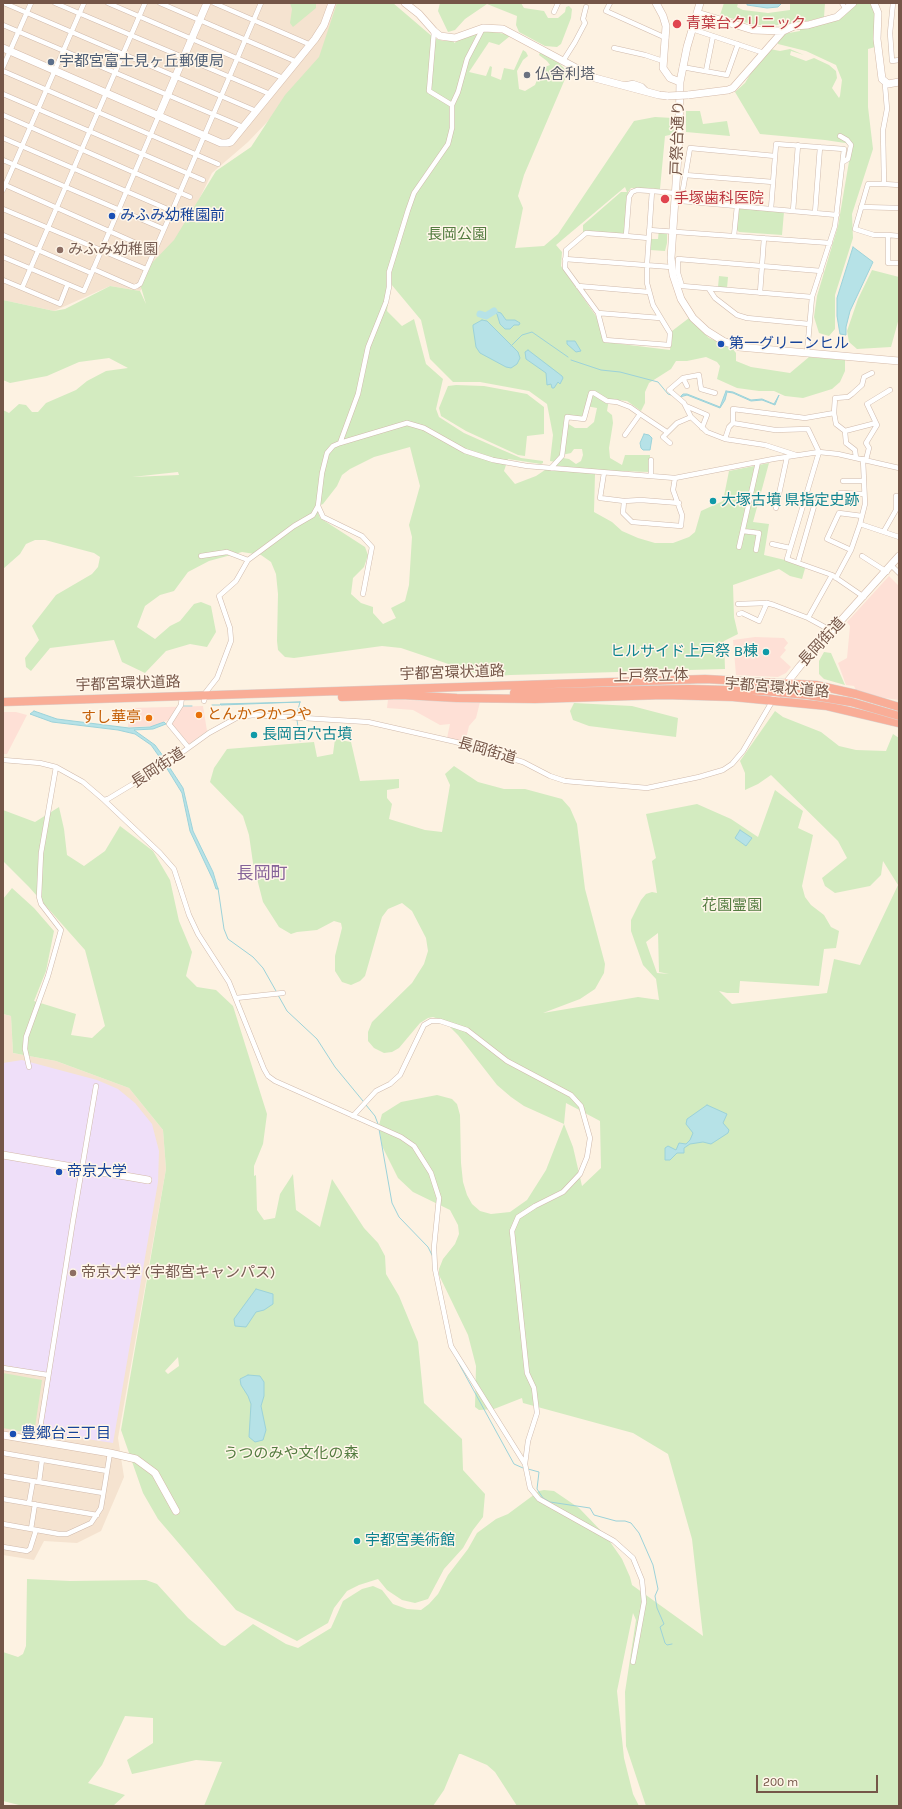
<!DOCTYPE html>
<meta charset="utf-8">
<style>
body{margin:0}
#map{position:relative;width:902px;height:1809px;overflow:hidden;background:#fdf2e2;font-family:Karla,sans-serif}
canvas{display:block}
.frame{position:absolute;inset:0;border:4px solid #755648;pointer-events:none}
.scale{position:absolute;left:756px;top:1775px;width:122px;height:18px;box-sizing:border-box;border:2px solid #755648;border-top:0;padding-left:5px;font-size:12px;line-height:14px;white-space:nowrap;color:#755648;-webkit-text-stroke:3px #fff6e9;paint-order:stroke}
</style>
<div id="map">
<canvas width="902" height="1809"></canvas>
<div class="frame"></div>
<div class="scale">200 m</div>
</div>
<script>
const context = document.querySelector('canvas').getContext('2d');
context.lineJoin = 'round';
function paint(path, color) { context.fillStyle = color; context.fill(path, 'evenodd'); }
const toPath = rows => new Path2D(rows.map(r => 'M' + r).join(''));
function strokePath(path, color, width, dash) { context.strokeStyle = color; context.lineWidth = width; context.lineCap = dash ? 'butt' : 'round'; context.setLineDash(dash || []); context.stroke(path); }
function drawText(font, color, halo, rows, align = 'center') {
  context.font = font + ' Karla,"Noto Sans JP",sans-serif'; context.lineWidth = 3; context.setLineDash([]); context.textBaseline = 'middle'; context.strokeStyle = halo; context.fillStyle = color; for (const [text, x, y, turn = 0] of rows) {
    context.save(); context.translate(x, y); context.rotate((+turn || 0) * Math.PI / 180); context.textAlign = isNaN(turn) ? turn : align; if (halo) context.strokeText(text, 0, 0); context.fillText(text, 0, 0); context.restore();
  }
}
const residential = toPath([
 [3,3,345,3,316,71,248,142,212,173,174,250,140,291,110,286,54,311,3,300],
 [3,1014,11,1016,13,1053,56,1061,129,1088,163,1130,166,1169,118,1438,124,1477,101,1531,77,1543,44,1541,34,1560,3,1555]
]);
const commercial = toPath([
 [889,576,899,586,899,700,878,697,856,690,854,686,846,685,838,663,847,658,850,626,847,622],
 [755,637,784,638,788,643,784,648,786,650,780,657,791,667,786,673,778,677,736,675,733,640],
 [388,700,402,700,480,702,476,718,469,726,465,743,447,738,450,724,440,725,413,710,387,708],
 [203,706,207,731,189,744,168,720,155,726,128,727,131,708],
 [3,712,16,712,27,715,7,754,3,754]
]);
const education = toPath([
 [22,1060,97,1080,118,1089,135,1103,152,1124,159,1151,158,1182,113,1443,42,1432,51,1374,3,1365,3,1063]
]);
const green = toPath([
 [290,3,316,3,316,8,293,27,290,23,292,9],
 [337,3,393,3,434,38,443,41,454,40,454,43,463,38,486,31,506,34,510,36,499,45,489,42,469,72,486,76,490,66,492,67,491,76,501,80,504,68,514,70,523,50,526,52,528,56,523,60,517,71,519,89,525,91,535,85,542,68,550,65,547,61,539,55,540,52,559,63,568,72,524,175,518,196,523,208,515,248,544,246,558,234,634,121,655,117,673,118,674,134,665,136,660,189,631,188,628,192,624,235,583,232,583,225,621,192,627,192,625,187,556,245,562,252,561,266,596,316,605,342,670,350,672,331,689,318,709,338,732,348,736,353,736,361,751,367,790,373,809,357,845,360,845,371,840,382,832,389,803,398,785,396,774,391,759,391,737,388,717,379,720,366,717,362,706,357,687,361,676,361,671,369,649,383,645,392,645,403,641,411,627,401,609,399,607,411,612,415,613,423,609,448,610,458,622,465,625,455,650,455,649,472,620,471,595,474,594,512,612,522,622,531,638,538,655,543,673,543,689,537,695,532,701,511,723,501,729,471,769,463,753,522,769,524,764,555,806,565,802,579,790,576,779,569,733,585,734,617,738,634,724,641,725,669,510,675,487,677,401,648,382,646,294,658,285,657,278,650,277,641,278,594,276,574,271,562,261,555,242,552,209,561,188,572,174,591,160,595,145,606,137,627,155,639,170,626,180,621,194,604,201,602,211,606,216,632,207,647,190,644,166,651,145,673,122,662,114,640,50,648,31,671,26,667,25,658,39,640,32,626,56,595,92,574,98,567,100,557,94,553,45,540,35,540,26,544,20,554,3,569,3,410,9,413,19,404,26,405,32,412,38,412,46,403,76,390,87,381,106,371,128,368,109,358,79,362,47,376,10,383,3,380,3,300,54,311,65,309,110,286,140,291,146,304,140,284,149,266,174,240,216,171,251,147,285,95,319,57],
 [391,277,391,284,421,320,430,359,453,382,480,382,529,391,547,404,553,435,550,461,555,462,562,455,571,453,574,449,582,449,583,455,581,461,576,464,569,459,563,458,536,476,515,484,504,471,508,459,541,464,543,463,543,461,521,458,500,449,464,433,439,417,436,409,443,379,426,364,414,319,402,326,387,311],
 [586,406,597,408,594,422,587,428,575,428,567,423,566,415,582,417],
 [410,447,420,486,409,525,412,537,409,585,405,601,391,608,396,618,383,624,373,613,373,607,361,603,351,594,353,578,364,567,368,555,365,547,320,518,316,507,323,504,337,486,342,475,350,469,374,457],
 [178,472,179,475,132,477],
 [440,3,521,3,524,8,544,11,548,18,558,18,565,12,566,7,569,6,572,9,571,18,561,44,557,47,545,46,519,32,516,25,517,16,487,4,465,19,455,30,448,32,438,11],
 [724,3,738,3,737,7,743,10,768,13,790,10,790,3,825,3,824,17,804,22,769,26,751,24,720,15],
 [857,3,871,3,875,12,875,47,868,49,868,107,873,149,852,214,853,238,835,295,835,329,829,336,819,333,814,317,817,296,838,226,852,144,825,140,760,134,735,92,745,83,752,71,770,49,780,51,790,49,804,55,791,51,790,55,806,61,814,58,829,65,836,71,837,78,832,88,839,98,840,96,842,80,836,65,806,51,778,44,777,40,783,34,800,31,800,27,843,17],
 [686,111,700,111,703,124,727,121,730,136,686,132],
 [740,208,784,212,782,235,739,232,736,229,738,209],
 [659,229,667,232,667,243,665,251,650,250,649,239,658,239],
 [872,270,899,277,899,318,891,347,857,349,849,342,847,331,858,299],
 [719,276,728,277,727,288,718,287],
 [456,385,484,386,527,394,544,407,544,434,527,436,525,456,518,455,466,431,441,416,439,408,448,386],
 [824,652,831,653,845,685,824,679,819,674,819,661],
 [574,703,632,706,678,718,676,737,589,726,573,720,570,711],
 [775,711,783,717,821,732,839,746,856,750,886,751,893,734,899,738,899,1806,646,1806,626,1746,625,1692,636,1620,633,1613,617,1691,624,1758,633,1794,639,1806,517,1806,495,1772,487,1765,461,1754,459,1754,444,1790,433,1806,204,1806,222,1762,196,1760,132,1774,127,1760,153,1743,153,1718,125,1716,102,1765,88,1783,125,1795,113,1806,23,1806,3,1801,3,1652,18,1657,23,1654,26,1646,27,1579,70,1581,146,1580,157,1584,188,1618,221,1645,225,1646,253,1624,286,1644,298,1648,331,1628,343,1601,362,1589,373,1586,382,1590,393,1604,407,1609,421,1610,429,1604,438,1594,448,1575,468,1549,477,1533,496,1519,508,1514,539,1491,544,1490,554,1491,579,1508,606,1536,622,1559,630,1577,632,1585,703,1636,692,1539,668,1454,633,1433,523,1403,522,1398,494,1409,479,1410,475,1407,476,1366,468,1335,439,1275,439,1269,443,1259,455,1244,459,1234,458,1225,450,1210,413,1192,398,1178,382,1146,379,1125,382,1114,401,1102,437,1095,452,1099,457,1104,460,1115,461,1163,463,1182,467,1195,472,1204,480,1211,491,1214,510,1212,527,1200,546,1170,564,1124,524,1106,511,1097,497,1085,458,1035,444,1021,433,1017,428,1018,420,1023,399,1048,392,1052,384,1053,374,1048,368,1041,368,1032,372,1022,412,983,424,964,428,951,426,938,412,911,402,903,388,909,382,917,365,976,360,981,351,985,342,982,335,971,335,956,342,928,341,923,334,921,317,930,297,932,291,934,279,927,263,902,253,863,249,835,243,816,210,782,214,768,227,749,314,742,317,757,333,754,335,739,351,742,360,781,399,779,399,788,387,790,387,798,392,804,389,819,425,830,442,832,450,785,445,774,454,766,478,782,504,789,525,789,562,799,570,808,577,824,585,889,605,964,604,973,595,989,580,999,543,1013,638,997,659,1000,656,979,643,965,631,931,631,920,641,900,646,894,652,892,657,893,652,861,656,858,646,814,697,804,731,819,758,837,775,790,803,811,798,828,813,835,802,886,805,897,811,905,824,915,831,927,839,931,836,948,824,949,819,986,740,981,739,993,727,993,719,991,732,1004,827,993,834,959,860,965,898,885,883,861,881,875,870,886,835,893,825,886,822,878,847,858,838,841,771,775,758,784,745,790,745,773,740,761],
 [658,933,659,972,669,974,657,973,646,942],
 [566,1103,600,1121,601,1168,582,1186,573,1147,564,1124],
 [59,807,64,829,67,855,84,866,105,851,120,826,153,851,170,880,179,921,192,952,186,976,197,987,216,990,233,1006,267,1114,263,1144,254,1166,254,1176,256,1175,257,1210,264,1220,275,1218,280,1194,293,1174,296,1210,320,1227,332,1179,364,1228,378,1243,385,1256,386,1274,399,1296,418,1342,424,1403,462,1439,463,1470,485,1494,483,1517,473,1530,463,1548,444,1569,428,1599,415,1603,402,1600,387,1590,378,1579,359,1585,347,1591,334,1608,328,1623,297,1641,236,1610,158,1519,143,1493,121,1430,166,1169,163,1130,129,1088,56,1061,13,1053,11,1016,3,1014,3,899,12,888,34,908,54,931,46,971,34,1001,76,1014,71,1035,92,1038,105,1026,85,950,29,887,3,861,3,810,35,822],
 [178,1357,179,1366,168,1374,165,1371],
 [3,1373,42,1380,34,1434,3,1428]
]);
const water = toPath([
 [747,3,780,3,781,4,778,7,767,8,747,5,747,3],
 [853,247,873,262,850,311,846,327,846,335,840,334,837,316,837,298,853,247],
 [494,311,501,313,506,320,515,320,520,323,519,325,514,325,510,329,505,329,500,324,497,314,494,311],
 [482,320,487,321,518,352,520,358,517,364,511,368,506,367,480,353,476,347,473,327,473,325,482,320],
 [567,341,575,341,581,351,576,352,567,344,567,341],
 [528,350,562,376,563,378,560,384,558,382,554,388,552,388,551,384,547,385,546,373,526,359,525,352,528,350],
 [726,391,733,392,751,400,762,399,774,404,779,395,775,405,762,400,751,401,733,393,727,392,725,400,720,408,687,395,680,397,683,394,687,394,720,407,726,391],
 [644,434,649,435,652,438,650,450,643,450,641,448,640,443,644,434],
 [300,702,221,705,220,704,300,702],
 [34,711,57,719,129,728,150,727,164,722,166,724,153,729,134,730,155,745,166,760,163,762,151,745,135,734,118,730,52,722,30,714,34,711],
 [168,765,183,788,193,831,213,872,218,889,216,889,213,880,190,831,182,793,166,767,168,765],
 [740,830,752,838,746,846,735,838,740,830],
 [707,1105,727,1114,723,1123,729,1130,728,1133,711,1144,703,1142,690,1144,684,1148,684,1153,677,1153,670,1160,665,1160,665,1148,668,1146,676,1150,679,1143,686,1144,690,1140,693,1133,686,1124,687,1119,707,1105],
 [256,1289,273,1294,273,1304,264,1310,256,1312,246,1327,235,1326,234,1319,256,1289],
 [248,1375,260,1376,264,1382,264,1396,261,1406,266,1430,263,1440,255,1442,249,1437,251,1404,248,1396,241,1385,240,1379,248,1375]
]);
const stream = toPath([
 [511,346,522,335,532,332,568,357],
 [571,360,601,370,620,372,658,382,668,394,671,395],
 [212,705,220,705],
 [182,706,192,706],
 [296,717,300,702],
 [297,720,300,741],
 [218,888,224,929,228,939,253,957,263,968,276,991],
 [278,995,287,1011,317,1039,335,1067,363,1101],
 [366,1105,375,1116,378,1124],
 [379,1129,392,1203,399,1217,428,1247,433,1257],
 [457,1360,514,1464,523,1468],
 [528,1469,539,1472,537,1489,543,1498,550,1502,590,1508,594,1515,616,1521,625,1521,631,1523,639,1533,653,1565,658,1589,655,1596,657,1608,664,1624,660,1627,665,1643,667,1645,672,1644]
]);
const river = toPath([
 [480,314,486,316,494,311]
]);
const street = toPath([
 [4,3,256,111],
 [55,3,270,94],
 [108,3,283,78],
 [160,3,297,62],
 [214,3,311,45],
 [610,3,606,11,666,38],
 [842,3,846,10],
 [893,3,890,33,892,61,899,60],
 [554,12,558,3],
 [3,25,243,127],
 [692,29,764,53],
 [434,31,429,91,452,105],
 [614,48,645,55,663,61],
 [563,61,575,42,585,23,583,19,586,7],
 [3,67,31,3],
 [682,67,727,75,738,44],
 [3,71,218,164],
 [706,71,713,36],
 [886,83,885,85,887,109,883,130,884,184,899,185],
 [622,85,633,83,642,86,647,91],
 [3,94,203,180],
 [3,115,190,197],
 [840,136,847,140,851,145,848,159,843,162],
 [3,138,172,211,261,3],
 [775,156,690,148,681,201,837,215],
 [3,160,164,229],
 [685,175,773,182],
 [3,184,154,251],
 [884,184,868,184,855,229,874,235,888,235],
 [3,190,84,3],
 [652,191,647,265,647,283,653,305,670,333,669,345,605,340,598,313,565,268,566,250,586,233,626,236,629,197,632,192,637,190,652,191,675,193],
 [861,207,899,208],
 [3,209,146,269],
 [771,209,776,144,844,149,835,226,812,297,807,353],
 [793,211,798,145],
 [815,213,820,147],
 [649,230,830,243],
 [3,235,91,273],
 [626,236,648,238],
 [734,236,737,206],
 [899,236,888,235,888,263,899,263],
 [3,257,84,291,159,115],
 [565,259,671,267],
 [93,269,134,287,137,286,140,284,172,211],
 [3,280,60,304,67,286],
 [578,286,649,292],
 [22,288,145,3],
 [709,289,715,298,737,315,747,318,809,324],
 [760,293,764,238],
 [812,297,682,286,678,273,678,259,821,271],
 [598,313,660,318],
 [683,378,687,386],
 [715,393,701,389,699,375,683,378,669,390,684,403,691,417,707,432,725,439],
 [686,406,707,415,702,428],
 [834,413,835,398,848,397,852,394,862,385,864,377,872,373],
 [640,414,667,432],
 [733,423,733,409,805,418,834,413,836,424,845,431,846,443,855,450,856,458],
 [845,431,876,423],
 [340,443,358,394,368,347,386,302,389,287,389,272,408,210,414,193,448,144,452,128,452,105,458,92,467,59,483,28],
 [670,443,663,437,677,423,691,417],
 [796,455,765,445,725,439,729,427,733,423,775,430,808,429,819,452,787,559,832,575,864,597],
 [866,460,869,448,866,443,877,425,867,404,890,390],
 [551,468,562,456,567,417,584,419,591,393,594,393,607,401,617,402,630,407,640,414,625,435],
 [604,473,600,498,624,501,623,513,632,522,681,526,682,515,673,490,675,478],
 [651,476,651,460],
 [843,481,863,481],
 [840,493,864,494],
 [624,501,641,500,679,503],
 [318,506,323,517,362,536,372,547,363,594],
 [776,508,787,457],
 [860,524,899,537],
 [743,531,759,533,756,550],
 [884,531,896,510,896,496,899,496],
 [772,544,790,548],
 [739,547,758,462],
 [851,550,827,539,839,513,862,516],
 [201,556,227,552,248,560],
 [862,556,887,572],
 [798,562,815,503],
 [892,566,899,573],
 [836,578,851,550,860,524,865,504,863,459],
 [738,604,767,603,774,605,808,618,832,631],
 [739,614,742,613,759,621,767,603],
 [808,618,832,575],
 [182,696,181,705,169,724,188,747],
 [204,701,206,692,217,678,231,641,230,628,219,596,236,581,248,560,294,526,313,515,318,506,322,473,327,453,333,446,340,443,407,423,424,428,465,451,493,460,527,466,675,478,773,459,819,452,838,454,899,468],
 [3,760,40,763,56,767,83,782,104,800,108,799,166,764,209,733,238,717,254,715,368,722,456,742,523,762,550,776,565,781,647,788,699,777,723,770,732,764,743,751,773,700],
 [104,800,160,853,174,869,189,915,198,934,229,982,264,1069,268,1076,275,1081,401,1137,414,1146,431,1173,439,1198,434,1247,435,1269,451,1346,525,1464],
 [236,998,283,993],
 [29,1067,25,1049,26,1037,48,976,61,930,41,904,39,897,41,853,56,767],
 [353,1116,376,1091,390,1084,400,1075,424,1025,431,1021,440,1021,467,1030,507,1061,571,1095,581,1106,590,1138,587,1157,580,1174,563,1192,535,1206,518,1217,512,1231,527,1373,534,1388,537,1413,528,1441,525,1464,530,1488,539,1499,614,1541,633,1558,642,1580,644,1602,633,1662],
 [3,1368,48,1375],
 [38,1441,73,1221,96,1086],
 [3,1453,107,1471],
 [3,1476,103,1493],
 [39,1482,42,1460],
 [3,1499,97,1515],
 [29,1503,33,1481],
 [3,1524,59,1534,67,1534,91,1523,101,1508,110,1453],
 [31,1529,35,1504],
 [3,1547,27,1551,30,1549,36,1530]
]);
const secondary = toPath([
 [405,3,419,14,434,31,440,36,455,38,483,28,503,29,595,78,659,95,668,96],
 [656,3,663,16,666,26,663,68,670,78,680,82],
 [700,3,687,47,680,82,679,139,671,258,673,275,681,299,693,318,707,331,723,341,739,347,899,361],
 [874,3,878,13,877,39,882,79,888,84,899,82],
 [697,13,753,30,783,31,794,26,808,25,837,17,853,3],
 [3,48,221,143,227,143,231,142,315,39,324,25,332,3],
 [688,95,728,90,733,88,783,31],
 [159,115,207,3],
 [774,699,800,666,899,556],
 [3,1155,148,1180],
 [3,1435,110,1453,136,1459,155,1473,176,1511]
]);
const highway = toPath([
 [514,693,689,689,764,691],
 [342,697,401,695,457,698,535,699,664,695,733,697,827,706,899,723],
 [3,702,705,679,816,685,856,694,899,707]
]);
const secondaryBridge = toPath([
 [668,96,688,95]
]);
const highwayBridge = toPath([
 [764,691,808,695,851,702,899,716]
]);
const markers = [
 [677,24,5,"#e0444e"],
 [51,62,4,"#5c6f8a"],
 [527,75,4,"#6b7280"],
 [665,199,5,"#e0444e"],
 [112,216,4,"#1a4fb4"],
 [60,250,4,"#8d6e63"],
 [721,344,4,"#1a4fb4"],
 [713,501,4,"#0f9aa8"],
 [766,652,4,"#0f9aa8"],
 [199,715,4,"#e8710a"],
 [149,718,4,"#e8710a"],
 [254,735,4,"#0f9aa8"],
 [59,1172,4,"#1a4fb4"],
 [73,1273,4,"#8d6e63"],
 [13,1434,4,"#1a4fb4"],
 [357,1541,4,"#0f9aa8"]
];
const healthNames = [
 ["青葉台クリニック",686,24],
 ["手塚歯科医院",674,199]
];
const serviceNames = [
 ["宇都宮富士見ヶ丘郵便局",59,62]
];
const worshipNames = [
 ["仏舎利塔",535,75]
];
const streetNames = [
 ["戸祭台通り",678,138,-88],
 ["長岡街道",822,642,-47],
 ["宇都宮環状道路",452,673,-2],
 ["上戸祭立体",651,676,-1],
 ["宇都宮環状道路",128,684,-2],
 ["宇都宮環状道路",777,688,5],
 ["長岡街道",487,751,16],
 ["長岡街道",158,768,-33]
];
const transitNames = [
 ["みふみ幼稚園前",120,216],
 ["第一グリーンヒル",729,344],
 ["帝京大学",67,1172],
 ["豊郷台三丁目",21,1434]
];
const parkNames = [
 ["長岡公園",457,235],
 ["花園霊園",732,906],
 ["うつのみや文化の森",291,1454]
];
const educationNames = [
 ["みふみ幼稚園",68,250],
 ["帝京大学 (宇都宮キャンパス)",81,1273]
];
const cultureNames = [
 ["大塚古墳 県指定史跡",721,501],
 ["ヒルサイド上戸祭 B棟",758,652,"right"],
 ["長岡百穴古墳",262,735],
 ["宇都宮美術館",365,1541]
];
const foodNames = [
 ["とんかつかつや",207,715],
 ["すし華亭",141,718,"right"]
];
const quarterNames = [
 ["長岡町",262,874]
];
paint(residential, '#f5e3d0');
paint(commercial, '#fee0d6');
paint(education, '#efdff9');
paint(green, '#d3ebc0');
paint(water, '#b6e2e7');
strokePath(water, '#9cd2d9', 1);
strokePath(stream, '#9cd2d9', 1);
strokePath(river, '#b6e2e7', 7);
strokePath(street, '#d0baac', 5.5);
strokePath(secondary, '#d4baa9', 8);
strokePath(highway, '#dbd3cf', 9);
strokePath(street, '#fff', 4.5);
strokePath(secondary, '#fff', 7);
strokePath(highway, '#f9ad97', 8);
strokePath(secondaryBridge, '#d4baa9', 8, []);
strokePath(highwayBridge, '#dbd3cf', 9, []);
strokePath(secondaryBridge, '#fff', 7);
strokePath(highwayBridge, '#f9ad97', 8);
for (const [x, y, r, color] of markers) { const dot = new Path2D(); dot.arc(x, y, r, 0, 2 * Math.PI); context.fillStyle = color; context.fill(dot); strokePath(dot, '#fff6e9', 1.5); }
drawText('15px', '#be3a42', '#fff6e9', healthNames, 'left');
drawText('15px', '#4e5e75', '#fff6e9', serviceNames, 'left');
drawText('15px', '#5b616d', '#fff6e9', worshipNames, 'left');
drawText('15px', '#755648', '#fff6e9', streetNames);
drawText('15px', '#164399', '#fff6e9', transitNames, 'left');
drawText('15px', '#547c40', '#fff6e9', parkNames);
drawText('15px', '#785e54', '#fff6e9', educationNames, 'left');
drawText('15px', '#0d838f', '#fff6e9', cultureNames, 'left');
drawText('15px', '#c56008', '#fff6e9', foodNames, 'left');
drawText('17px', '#856399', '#fff6e9', quarterNames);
</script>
